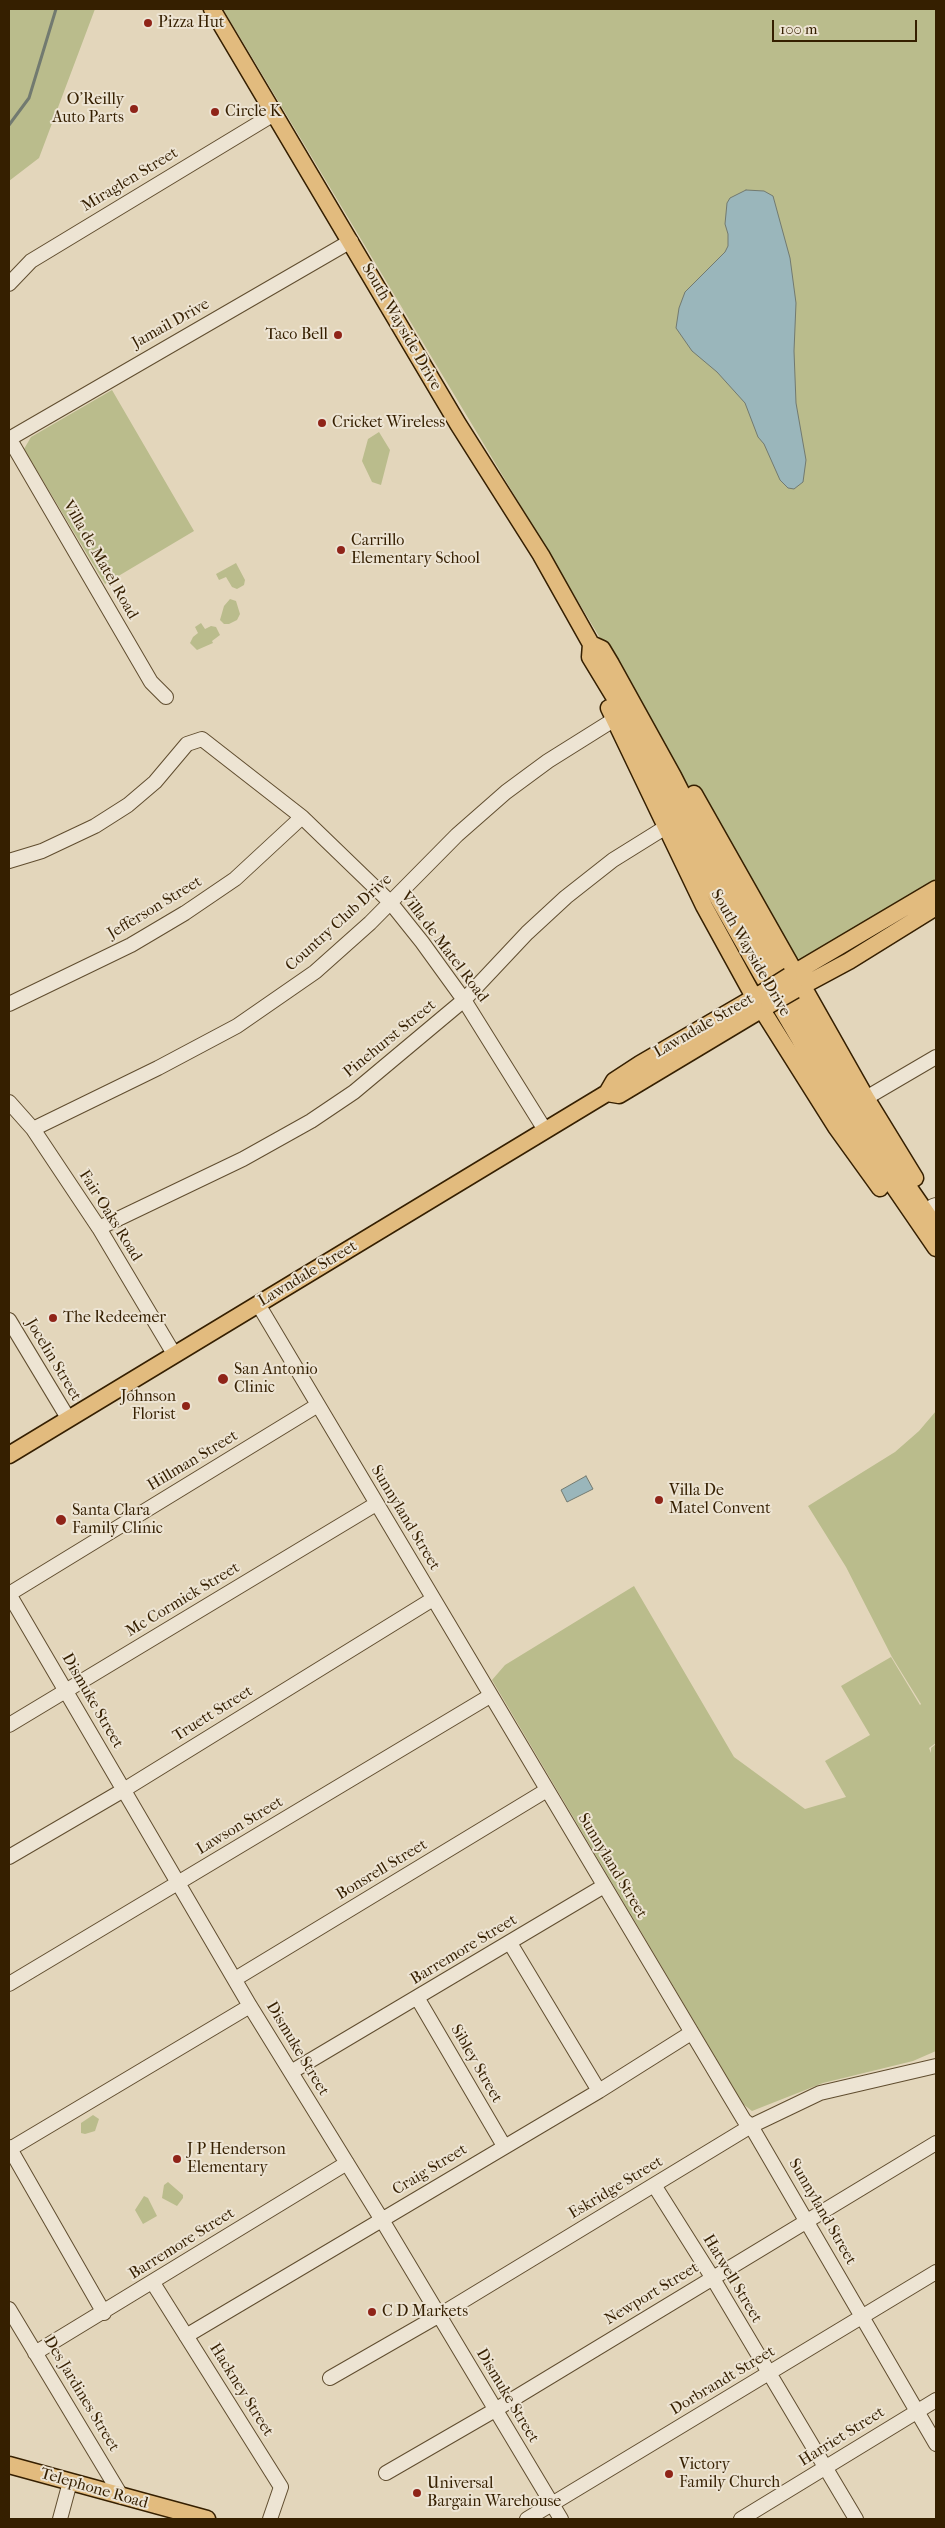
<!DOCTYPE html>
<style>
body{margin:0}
#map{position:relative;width:945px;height:2528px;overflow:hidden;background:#e3d6bb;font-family:"IM FELL French Canon",serif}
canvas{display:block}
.frame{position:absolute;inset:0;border:10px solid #351f00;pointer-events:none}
.scale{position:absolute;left:772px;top:20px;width:145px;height:22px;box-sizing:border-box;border:2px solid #351f00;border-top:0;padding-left:6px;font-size:15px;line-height:18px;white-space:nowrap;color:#351f00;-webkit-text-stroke:4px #ede4d3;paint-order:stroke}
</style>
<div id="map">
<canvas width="945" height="2528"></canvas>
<div class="frame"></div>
<div class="scale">100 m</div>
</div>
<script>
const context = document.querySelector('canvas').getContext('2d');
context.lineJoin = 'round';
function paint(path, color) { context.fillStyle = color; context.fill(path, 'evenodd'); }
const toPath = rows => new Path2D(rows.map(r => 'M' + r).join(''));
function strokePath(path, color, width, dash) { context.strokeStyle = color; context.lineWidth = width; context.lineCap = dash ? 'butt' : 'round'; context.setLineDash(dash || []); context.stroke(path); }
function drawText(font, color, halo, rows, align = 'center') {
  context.font = font + ' "IM FELL French Canon",serif'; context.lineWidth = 4; context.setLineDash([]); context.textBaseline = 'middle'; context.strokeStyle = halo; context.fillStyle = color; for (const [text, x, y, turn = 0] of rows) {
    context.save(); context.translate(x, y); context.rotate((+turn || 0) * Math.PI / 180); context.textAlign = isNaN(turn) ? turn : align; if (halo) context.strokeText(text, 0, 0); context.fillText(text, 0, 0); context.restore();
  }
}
const green = toPath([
 [9,9,95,9,39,158,9,181],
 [223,9,936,9,936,883,808,957,800,959,793,957,787,950],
 [112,390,194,531,105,584,24,449,31,437],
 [379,432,390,450,381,485,372,482,362,461,368,439],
 [236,563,245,580,244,585,237,589,232,587,226,577,219,580,216,574],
 [230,599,236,601,240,614,237,620,229,624,224,624,220,620,224,606],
 [201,623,205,629,211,626,216,627,220,635,212,641,213,643,197,650,190,643,193,637,198,633,195,627],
 [936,1411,936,1695,928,1699,936,1695,936,1743,929,1748,931,1753,931,1748,936,1744,936,2051,913,2061,823,2083,752,2111,743,2104,492,1680,505,1665,634,1586,734,1757,805,1809,846,1797,825,1761,870,1735,841,1686,891,1657,920,1705,921,1704,892,1657,846,1567,808,1506,895,1452,919,1431],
 [93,2115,99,2119,95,2131,85,2134,81,2133,81,2123],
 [168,2182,183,2195,183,2198,177,2206,162,2198,164,2185],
 [144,2196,148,2198,157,2216,143,2224,135,2210]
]);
const water = toPath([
 [746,190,764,191,773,196,790,258,796,303,794,351,796,403,806,460,803,482,794,489,788,488,780,480,764,444,758,437,745,403,717,372,692,351,676,328,679,308,685,292,725,252,728,246,728,234,725,224,727,203,730,198,746,190],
 [586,1476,593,1489,567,1502,561,1490,586,1476]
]);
const stream = toPath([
 [9,125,29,98,56,9]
]);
const minor = toPath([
 [9,284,31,261,274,114],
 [9,438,151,682,166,697],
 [9,439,351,241],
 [9,861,42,851,95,826,128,805,155,782,187,744,202,739,302,817,390,902,422,942,464,1000,545,1130],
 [9,1004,131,945,185,913,235,879,302,817],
 [866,1098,936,1057],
 [9,1102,33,1129,99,1228,174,1354],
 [33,1129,158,1068,237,1026,315,972,370,923,457,835,506,792,548,761,615,719],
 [933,1206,936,1205],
 [99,1228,243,1159,311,1121,354,1092,464,1000,527,933,566,897,613,860,666,827],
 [258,1304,729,2095,744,2120,751,2126,936,2444],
 [9,1320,68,1418],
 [9,1594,250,2006,382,2220,561,2519],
 [9,1594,318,1405],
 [9,1725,376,1504],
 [9,1857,122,1791,433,1599],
 [510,1943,599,2091],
 [235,1979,547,1790],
 [9,1984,490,1696],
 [418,1999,504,2146],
 [291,2072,604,1886],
 [9,2147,104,2313],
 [10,2149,250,2006],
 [654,2185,712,2277,856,2519],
 [153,2283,281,2487,270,2519],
 [9,2309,122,2497],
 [186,2336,599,2091,691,2033],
 [35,2353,347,2163],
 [330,2378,438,2316,751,2126,820,2093,936,2066],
 [386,2473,495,2410,936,2143],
 [60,2519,70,2482],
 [527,2519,936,2272],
 [741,2519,936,2400]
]);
const major = toPath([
 [212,9,458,424,541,555,591,644,602,649,611,664,673,776,735,898,797,1006,876,1140,936,1227],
 [591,644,590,657,624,713,663,786,718,898,763,977,842,1111,936,1248],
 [609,708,704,906,754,997,836,1127,880,1188],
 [694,794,866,1098,915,1178],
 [789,976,936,889],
 [795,990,849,961,936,907],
 [607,1093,619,1095,769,1005],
 [9,1455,607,1093,614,1081,640,1064,762,993],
 [9,2465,207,2519]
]);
const majorBridge = toPath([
 [762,993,789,976],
 [769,1005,795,990]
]);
const markers = [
 [148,23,5,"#8f2418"],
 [134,109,5,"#8f2418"],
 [215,112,5,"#8f2418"],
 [338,335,5,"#8f2418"],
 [322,423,5,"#8f2418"],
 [341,550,5,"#8f2418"],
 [53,1318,5,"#8f2418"],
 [223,1379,6,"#8f2418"],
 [186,1406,5,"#8f2418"],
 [659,1500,5,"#8f2418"],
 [61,1520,6,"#8f2418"],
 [177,2159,5,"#8f2418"],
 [372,2312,5,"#8f2418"],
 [669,2474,5,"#8f2418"],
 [417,2493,5,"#8f2418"]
];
const poiNames = [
 ["Pizza Hut",158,23],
 ["O'Reilly",124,100,"right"],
 ["Auto Parts",124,118,"right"],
 ["Circle K",225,112],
 ["Taco Bell",328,335,"right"],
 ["Cricket Wireless",332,423],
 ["Carrillo",351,541],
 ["Elementary School",351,559],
 ["The Redeemer",63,1318],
 ["San Antonio",234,1370],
 ["Clinic",234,1388],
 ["Johnson",176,1397,"right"],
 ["Florist",176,1415,"right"],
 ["Villa De",669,1491],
 ["Matel Convent",669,1509],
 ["Santa Clara",72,1511],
 ["Family Clinic",72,1529],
 ["J P Henderson",187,2150],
 ["Elementary",187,2168],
 ["C D Markets",382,2312],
 ["Victory",679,2465],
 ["Family Church",679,2483],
 ["Universal",427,2484],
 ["Bargain Warehouse",427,2502]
];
const streetNames = [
 ["Miraglen Street",130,180,-31],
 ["Jamail Drive",171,324,-29],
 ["South Wayside Drive",401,327,60],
 ["Villa de Matel Road",100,560,60],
 ["Jefferson Street",155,908,-31],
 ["Country Club Drive",339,923,-42],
 ["Villa de Matel Road",444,947,53],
 ["South Wayside Drive",750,953,60],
 ["Lawndale Street",704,1026,-30],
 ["Pinehurst Street",390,1039,-39],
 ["Fair Oaks Road",110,1216,58],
 ["Lawndale Street",308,1274,-31],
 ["Jocelin Street",53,1360,59],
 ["Hillman Street",193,1461,-31],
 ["Sunnyland Street",405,1518,59],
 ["Mc Cormick Street",183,1600,-31],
 ["Dismuke Street",92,1701,60],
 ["Truett Street",213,1714,-32],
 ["Lawson Street",240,1826,-31],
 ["Sunnyland Street",612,1866,59],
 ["Bonsrell Street",382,1870,-31],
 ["Barremore Street",464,1950,-31],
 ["Dismuke Street",297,2049,59],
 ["Sibley Street",476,2064,60],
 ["Craig Street",430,2170,-31],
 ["Eskridge Street",616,2188,-31],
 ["Sunnyland Street",822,2212,60],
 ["Barremore Street",182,2244,-32],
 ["Hatwell Street",732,2279,59],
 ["Newport Street",652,2294,-31],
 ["Dorbrandt Street",723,2381,-31],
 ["Hackney Street",241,2390,58],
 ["Des Jardines Street",81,2394,59],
 ["Dismuke Street",507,2396,59],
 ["Harriet Street",842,2437,-32],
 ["Telephone Road",94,2489,16]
];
paint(green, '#babc8c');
paint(water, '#9ab6bb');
strokePath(water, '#727a70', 1);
strokePath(stream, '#727a70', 3);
strokePath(minor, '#604d2f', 16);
strokePath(major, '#351f00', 19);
strokePath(minor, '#ede4d3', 14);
strokePath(major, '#e2bb7e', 16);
strokePath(majorBridge, '#351f00', 19, []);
strokePath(majorBridge, '#e2bb7e', 16);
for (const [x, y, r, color] of markers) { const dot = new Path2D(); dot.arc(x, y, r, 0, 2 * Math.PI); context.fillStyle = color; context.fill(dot); strokePath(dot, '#ede4d3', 2); }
drawText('16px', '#351f00', '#ede4d3', poiNames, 'left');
drawText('16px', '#351f00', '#ede4d3', streetNames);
</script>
